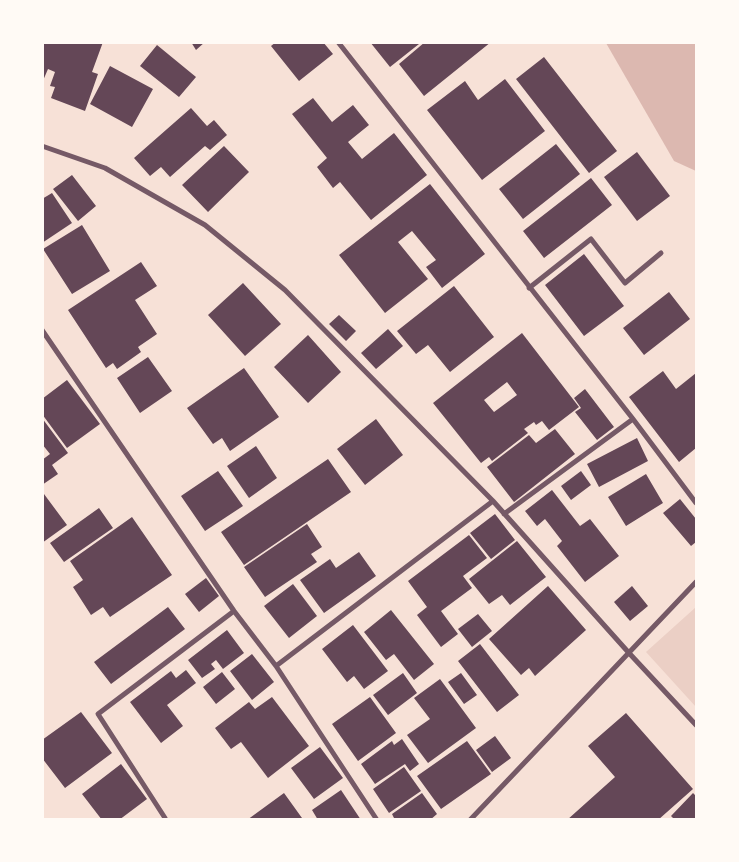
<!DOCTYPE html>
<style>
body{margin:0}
#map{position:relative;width:739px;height:862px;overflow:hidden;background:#f7e1d7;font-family:Spectral,serif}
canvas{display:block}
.frame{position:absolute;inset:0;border:44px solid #fffaf5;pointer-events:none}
</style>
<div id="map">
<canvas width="739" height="862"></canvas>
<div class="frame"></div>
</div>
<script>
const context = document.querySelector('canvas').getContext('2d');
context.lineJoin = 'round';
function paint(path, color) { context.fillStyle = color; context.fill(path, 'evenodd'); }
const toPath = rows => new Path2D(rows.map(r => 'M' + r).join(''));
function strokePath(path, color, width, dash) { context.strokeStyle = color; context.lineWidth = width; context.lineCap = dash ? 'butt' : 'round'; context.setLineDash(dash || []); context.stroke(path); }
const green = toPath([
 [696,607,696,707,646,652]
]);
const water = toPath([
 [606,43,696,43,696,171,674,161]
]);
const building = toPath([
 [42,42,103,42,92,72,98,74,85,111,51,98,55,87,50,86,55,72,48,69,42,83],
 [191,42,205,42,196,50],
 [276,42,323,42,333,54,299,81,271,46],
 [370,42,418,42,419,44,390,67],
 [425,42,491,42,424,96,399,64],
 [157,45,196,77,179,97,140,66],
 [544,57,617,151,589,173,516,79],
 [110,66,153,89,132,127,90,104],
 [505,79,545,131,482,180,427,110,465,81,478,100],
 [313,98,332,122,353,105,369,125,348,142,362,159,394,133,427,175,371,220,340,182,333,188,317,167,327,158,292,114],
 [191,108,207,126,214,120,227,135,210,150,205,146,170,177,161,167,150,176,134,158],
 [556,144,580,174,523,219,499,189],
 [224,146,249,172,208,212,182,185],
 [637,152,670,196,637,221,604,177],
 [72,175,96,206,78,221,53,189],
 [591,178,612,205,544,258,523,231],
 [430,184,485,254,442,288,426,267,436,260,412,231,398,242,428,279,385,313,339,255],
 [52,193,72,223,42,243,42,199],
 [82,225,110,271,72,294,43,249],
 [584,254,624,306,584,336,545,285],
 [141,262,157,286,135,300,157,334,138,347,141,352,117,369,113,363,106,368,68,310],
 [243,283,281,324,245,356,208,315],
 [454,286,494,337,450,372,428,345,416,354,397,331],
 [669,292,690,319,644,355,623,328],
 [339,315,356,331,346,341,329,324],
 [388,329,403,346,376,369,361,353],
 [522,333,579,407,549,430,542,421,536,425,534,422,524,429,528,433,492,461,489,457,481,463,433,403],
 [507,382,517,395,494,412,484,400],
 [308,335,341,372,308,403,274,367],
 [148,357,172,391,140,413,117,378],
 [244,368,279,417,230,451,222,438,213,444,187,408],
 [663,371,676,389,696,373,696,448,679,462,629,397],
 [67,380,100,424,67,448,42,414,42,399],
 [585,389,614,427,597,440,575,412,581,408,574,398],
 [42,418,68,453,52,465,58,474,42,485,42,460,50,454,42,444],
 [376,419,403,455,365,485,337,449],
 [555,429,575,454,514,502,487,467,529,435,536,443],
 [637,438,648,461,599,487,587,464],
 [256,446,277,478,249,498,227,466],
 [328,459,351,492,244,565,221,532],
 [218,471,243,506,205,531,181,496],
 [581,471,591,485,571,500,561,486],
 [646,474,663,503,626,526,608,497],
 [552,490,580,526,590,519,619,556,585,582,557,546,562,541,545,519,537,526,525,511],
 [44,494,67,525,42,543,42,496],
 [680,499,696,519,696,542,691,546,663,513],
 [99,508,113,528,64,562,50,543],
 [495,514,515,540,491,559,470,533],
 [132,517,172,575,110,617,103,607,91,615,73,587,83,580,70,561],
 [307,524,322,547,311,554,317,562,265,597,244,567],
 [469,535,487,558,463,576,472,588,441,611,458,634,441,647,417,615,427,607,408,581],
 [517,541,546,577,510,605,502,595,489,604,469,579],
 [359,552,376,576,324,613,300,580,330,559,336,568],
 [206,578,219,596,199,612,185,594],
 [293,584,317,616,289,638,264,606],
 [548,586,586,630,535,676,529,668,521,675,489,639],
 [632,586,648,606,630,621,614,602],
 [168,607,185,629,111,684,94,662],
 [391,610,434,664,414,680,394,654,386,660,364,632],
 [478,614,492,631,472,647,458,629],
 [353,625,388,671,364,689,354,676,347,682,322,649],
 [227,630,244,653,223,669,216,660,211,664,215,669,202,678,188,660],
 [480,644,519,695,497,712,458,661],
 [252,654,274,682,252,700,230,671],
 [186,670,196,683,167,705,183,726,161,743,130,702,171,671,176,678],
 [222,672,235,689,216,704,203,687],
 [403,673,417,693,388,715,373,695],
 [461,673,477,695,464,704,448,682],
 [440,679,476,728,428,763,407,735,430,719,414,698],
 [272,697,309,746,268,778,241,742,231,749,215,728,249,702,255,709],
 [370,697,396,733,358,761,332,724],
 [81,712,112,753,65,788,42,758,42,740],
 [626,713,693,789,658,820,567,820,615,777,588,746],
 [495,736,511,758,492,772,476,750],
 [402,739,419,764,410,771,405,764,375,784,361,764,392,741,394,745],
 [467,741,491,774,441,809,417,776],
 [320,747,343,778,314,799,291,768],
 [121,764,147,799,119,820,102,820,82,794],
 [404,767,421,791,389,813,373,789],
 [341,790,361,820,318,820,312,810],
 [284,793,302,818,300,820,247,820],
 [422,793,437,814,430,820,395,820,392,814],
 [693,793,696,796,696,820,675,820,671,816]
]);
const minor = toPath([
 [338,42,633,419,696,503],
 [42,146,105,168,205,225,285,290,493,501,629,653,696,725],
 [529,288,591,239,625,283,661,253],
 [42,330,234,611,276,666,377,820],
 [504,514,633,419],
 [276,666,493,501],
 [165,818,98,714,234,611],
 [470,820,696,582]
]);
paint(green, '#ebcfc5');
paint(water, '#dcb8b0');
paint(building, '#644757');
strokePath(minor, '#755966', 5);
</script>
